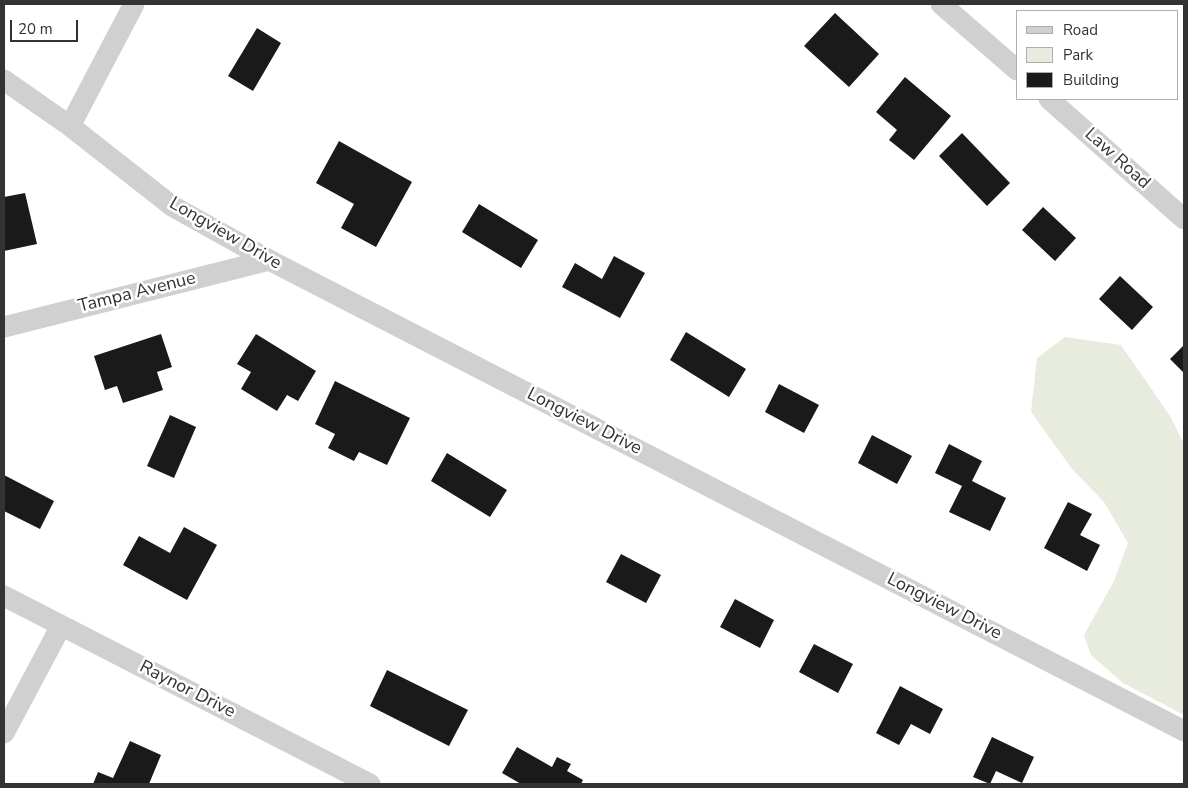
<!DOCTYPE html>
<style>
body{margin:0}
#map{position:relative;width:1188px;height:788px;overflow:hidden;background:#fff;font-family:"Nunito Sans",sans-serif}
canvas{display:block}
.frame{position:absolute;inset:0;border:5px solid #333;pointer-events:none}
.legend{position:absolute;left:1016px;top:10px;width:162px;height:90px;box-sizing:border-box;background:#fff;border:1px solid #adadad;margin:0;padding:6px 9px;list-style:none;font-size:15px;color:#333}
.legend li{display:flex;align-items:center;gap:10px;height:25px}
.legend b{width:25px;border:1px solid #adadad}
.scale{position:absolute;left:10px;top:20px;width:68px;height:22px;box-sizing:border-box;border:2px solid #333;border-top:0;padding-left:6px;font-size:15px;line-height:18px;white-space:nowrap;color:#333;-webkit-text-stroke:4px #fff;paint-order:stroke}
</style>
<div id="map">
<canvas width="1188" height="788"></canvas>
<div class="frame"></div>
<ul class="legend">
<li><b style="height:6px;background:#d0d0d0"></b>Road</li>
<li><b style="height:14px;background:#e7ecde"></b>Park</li>
<li><b style="height:14px;background:#1a1a1a"></b>Building</li>
</ul>
<div class="scale">20 m</div>
</div>
<script>
const context = document.querySelector('canvas').getContext('2d');
context.lineJoin = 'round';
function paint(path, color) { context.fillStyle = color; context.fill(path, 'evenodd'); }
const toPath = rows => new Path2D(rows.map(r => 'M' + r).join(''));
function strokePath(path, color, width, dash) { context.strokeStyle = color; context.lineWidth = width; context.lineCap = dash ? 'butt' : 'round'; context.setLineDash(dash || []); context.stroke(path); }
function drawText(font, color, halo, rows, align = 'center') {
  context.font = font + ' "Nunito Sans",sans-serif'; context.lineWidth = 5; context.setLineDash([]); context.textBaseline = 'middle'; context.strokeStyle = halo; context.fillStyle = color; for (const [text, x, y, turn = 0] of rows) {
    context.save(); context.translate(x, y); context.rotate((+turn || 0) * Math.PI / 180); context.textAlign = isNaN(turn) ? turn : align; if (halo) context.strokeText(text, 0, 0); context.fillText(text, 0, 0); context.restore();
  }
}
const green = toPath([
 [1065,337,1121,345,1170,416,1184,444,1184,715,1123,683,1091,655,1084,635,1114,581,1128,543,1104,502,1072,469,1031,412,1037,358]
]);
const building = toPath([
 [835,13,879,54,849,87,804,46],
 [257,28,281,43,253,91,228,76],
 [905,77,951,116,914,160,889,140,897,130,876,112],
 [962,133,1010,183,987,206,939,156],
 [339,141,412,182,376,247,341,228,354,204,316,183],
 [25,193,37,244,4,251,4,197],
 [479,204,538,240,521,268,462,232],
 [1043,207,1076,238,1055,261,1022,230],
 [614,256,645,273,620,318,562,287,575,263,602,279],
 [1120,276,1153,307,1132,330,1099,299],
 [686,332,746,369,729,397,670,360],
 [161,334,172,367,157,372,163,390,123,403,117,386,105,390,94,356],
 [256,334,316,371,298,401,287,395,277,411,241,389,251,372,237,364],
 [1184,345,1184,373,1170,359],
 [335,381,410,418,387,465,359,452,354,461,328,448,335,434,315,424],
 [779,384,819,405,804,433,765,412],
 [170,415,196,427,174,478,147,466],
 [872,435,912,456,897,484,858,463],
 [949,444,982,461,972,481,1006,498,990,531,949,512,962,486,935,473],
 [447,453,507,490,490,517,431,481],
 [4,475,54,501,40,529,4,511],
 [1068,502,1092,514,1080,535,1100,545,1087,571,1044,548],
 [184,527,217,545,187,600,123,565,139,536,170,553],
 [621,554,661,575,646,603,606,582],
 [735,599,774,620,760,648,720,627],
 [814,644,853,664,838,693,799,672],
 [387,670,468,710,449,746,370,706],
 [900,686,943,709,930,734,911,724,899,745,876,733],
 [992,737,1034,757,1022,783,996,771,990,784,973,777],
 [130,741,161,755,149,784,93,784,98,772,113,778],
 [517,747,552,767,557,757,571,764,567,771,583,780,581,784,521,784,502,773]
]);
const minor = toPath([
 [941,4,1017,70],
 [4,80,70,126,172,206,269,260,1184,731],
 [1049,99,1184,219],
 [70,126,134,4],
 [4,327,269,260],
 [4,596,370,784],
 [4,733,61,626]
]);
const streetNames = [
 ["Law Road",1117,159,42],
 ["Longview Drive",225,234,30],
 ["Tampa Avenue",137,293,-14],
 ["Longview Drive",584,422,27],
 ["Longview Drive",944,607,27],
 ["Raynor Drive",187,690,27]
];
paint(green, '#e7ecde');
paint(building, '#1a1a1a');
strokePath(minor, '#d0d0d0', 21);
drawText('18px', '#333', '#fff', streetNames);
</script>
